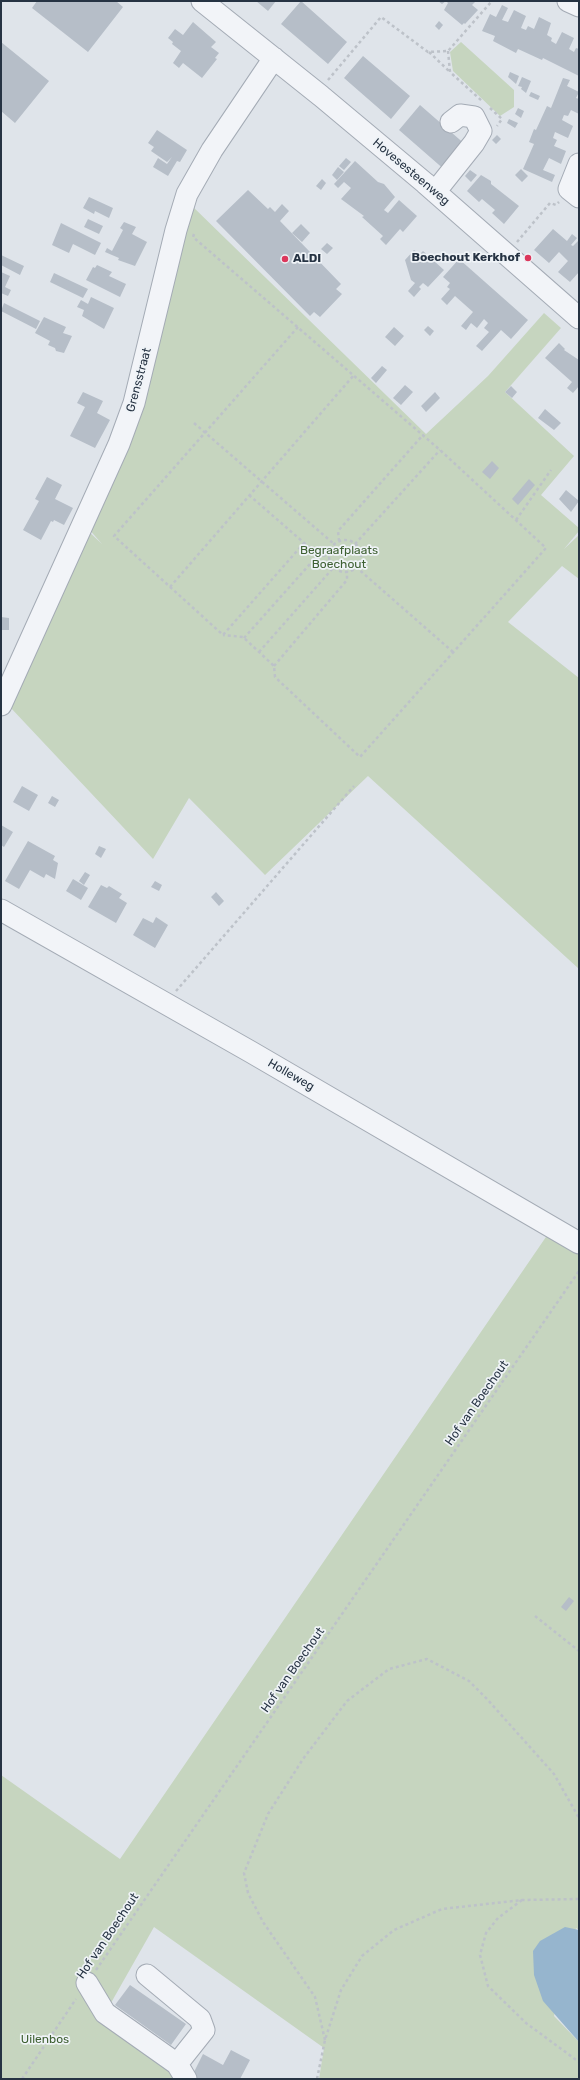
<!DOCTYPE html>
<style>
body{margin:0}
#map{position:relative;width:580px;height:2080px;overflow:hidden;background:#dfe4ea;font-family:Rubik,sans-serif}
canvas{display:block}
.frame{position:absolute;inset:0;border:2px solid #263343;pointer-events:none}
</style>
<div id="map">
<canvas width="580" height="2080"></canvas>
<div class="frame"></div>
</div>
<script>
const context = document.querySelector('canvas').getContext('2d');
context.lineJoin = 'round';
function paint(path, color) { context.fillStyle = color; context.fill(path, 'evenodd'); }
const toPath = rows => new Path2D(rows.map(r => 'M' + r).join(''));
function strokePath(path, color, width, dash) { context.strokeStyle = color; context.lineWidth = width; context.lineCap = dash ? 'butt' : 'round'; context.setLineDash(dash || []); context.stroke(path); }
function drawText(font, color, halo, rows, align = 'center') {
  context.font = font + ' Rubik,sans-serif'; context.lineWidth = 3.5; context.setLineDash([]); context.textBaseline = 'middle'; context.strokeStyle = halo; context.fillStyle = color; for (const [text, x, y, turn = 0] of rows) {
    context.save(); context.translate(x, y); context.rotate((+turn || 0) * Math.PI / 180); context.textAlign = isNaN(turn) ? turn : align; if (halo) context.strokeText(text, 0, 0); context.fillText(text, 0, 0); context.restore();
  }
}
const green = toPath([
 [461,42,514,90,514,107,500,116,453,71,450,52],
 [189,203,426,434,488,376,544,313,561,328,505,392,574,456,541,495,579,528,579,531,564,549,579,535,579,579,562,566,508,622,579,678,579,969,368,776,265,875,189,798,153,859,10,707,88,531,102,544,88,528],
 [548,1234,579,1246,579,1930,576,1928,554,2016,579,2042,579,2079,319,2079,324,2048,154,1927,103,2017,169,2069,178,2079,1,2079,1,1775,120,1859]
]);
const water = toPath([
 [565,1927,579,1930,579,2042,543,2001,534,1975,533,1951,540,1941]
]);
const building = toPath([
 [37,1,116,1,123,7,88,52,32,8],
 [256,1,276,1,268,11],
 [301,1,347,42,328,64,281,24],
 [438,1,476,1,472,5,478,10,465,24,464,23,462,25,444,10,448,3,446,1,442,4],
 [502,5,508,8,502,20,508,22,514,10,526,16,521,28,526,30,528,26,534,29,539,17,551,23,547,35,552,38,551,41,556,44,562,32,574,38,569,49,574,52,576,48,579,49,579,76,543,58,542,60,518,49,516,53,493,41,495,36,482,31,490,14,496,17],
 [439,21,443,25,439,30,435,26],
 [193,22,216,42,211,47,219,53,215,58,217,59,202,78,183,63,179,68,173,63,181,51,172,44,173,42,168,38,175,29,183,35],
 [1,42,49,81,15,123,1,111],
 [363,56,410,96,391,119,344,78],
 [510,72,519,76,516,84,508,77],
 [522,77,531,81,526,93,521,89,522,87,518,86],
 [563,78,570,80,567,86,579,92,576,98,579,99,579,114,571,110,568,116,564,115,562,120,573,126,568,138,555,132,553,138,557,140,554,146,566,151,561,164,549,158,543,170,555,175,552,182,523,169,534,144,529,142,534,129,536,130,547,106,551,108],
 [531,92,540,96,538,100,529,96],
 [420,105,467,146,446,171,399,130],
 [518,108,524,111,521,118,515,114],
 [509,119,518,123,515,128,507,123],
 [157,130,187,150,180,162,177,161,168,176,153,167,158,158,167,164,172,157,167,162,151,151,154,147,148,143],
 [497,135,501,139,496,144,492,140],
 [346,158,351,162,344,170,339,166],
 [355,161,378,182,384,184,395,197,384,210,388,213,399,200,417,216,403,232,400,229,386,245,380,239,383,236,362,217,364,216,341,199,351,188,344,182,338,188,334,184],
 [338,167,344,172,337,180,332,175],
 [521,169,528,176,522,182,515,175],
 [470,170,477,175,471,182,465,176],
 [481,175,491,181,491,184,519,206,504,224,492,213,495,210,482,199,479,202,467,191],
 [322,179,326,183,321,190,316,186],
 [248,190,268,209,270,207,275,212,282,204,289,211,280,221,341,284,336,289,342,294,320,317,314,312,310,316,216,221],
 [89,197,113,208,109,218,95,211,94,214,83,208],
 [88,219,103,226,99,234,84,227],
 [124,222,136,227,132,234,147,242,135,266,118,260,119,258,105,252,107,248,112,251,123,230,120,228],
 [61,223,101,243,95,255,73,244,69,253,52,245],
 [301,224,310,233,302,242,292,233],
 [553,229,567,241,572,234,577,238,571,245,573,246,579,240,579,272,570,282,558,272,568,261,559,252,549,263,534,250],
 [327,243,333,248,327,254,321,249],
 [414,250,420,254,423,251,444,270,428,287,423,283,419,287,421,289,414,297,408,291,415,283,411,280,405,260],
 [1,255,24,266,20,275,1,265],
 [459,259,528,320,511,339,501,330,482,351,476,346,489,332,484,328,488,323,484,319,477,328,471,323,466,330,461,326,473,312,455,296,447,305,441,299,450,289,447,287,450,283,443,277],
 [97,265,112,272,109,276,126,284,120,297,86,280,93,267,95,268],
 [1,272,10,276,5,287,11,290,8,296,1,293],
 [54,273,88,289,83,298,50,282],
 [91,297,114,308,104,329,82,316,84,310,77,307,81,300,88,304],
 [4,303,40,321,36,329,1,311],
 [44,317,66,327,63,333,72,336,64,353,56,351,55,348,48,345,50,341,35,333],
 [428,326,434,331,430,336,424,330],
 [394,327,404,336,395,346,385,337],
 [559,343,565,349,564,350,579,360,579,386,573,393,567,388,572,382,545,358],
 [382,366,387,370,376,383,371,378],
 [405,385,413,392,401,405,393,398],
 [511,386,517,392,512,398,505,392],
 [83,392,103,401,97,413,110,420,95,448,70,436,85,407,77,403],
 [435,392,440,398,426,412,421,406],
 [545,409,561,423,554,430,538,418],
 [492,461,499,468,490,479,482,472],
 [47,477,62,485,55,499,73,508,64,525,54,520,53,522,51,521,41,540,23,530,39,501,35,499],
 [529,479,535,485,518,505,512,499],
 [566,490,579,501,571,512,559,499],
 [1,617,9,618,9,630,1,630],
 [22,786,38,795,29,811,13,802],
 [52,796,59,800,55,807,48,803],
 [1,825,13,832,4,847,1,845],
 [28,841,55,856,53,860,58,863,55,879,46,874,44,878,30,870,19,889,5,881],
 [99,846,106,849,101,858,95,854],
 [85,872,90,875,84,885,79,881],
 [73,879,88,888,81,900,66,891],
 [155,881,162,885,159,891,151,887],
 [101,885,107,888,109,886,122,894,119,898,127,903,116,923,88,907],
 [216,892,224,901,219,906,211,897],
 [156,917,168,925,155,948,133,935,143,918,153,923],
 [569,1597,574,1601,566,1611,561,1607],
 [130,1985,186,2024,171,2045,115,2005],
 [231,2050,250,2060,240,2079,197,2079,192,2076,203,2054,223,2065]
]);
const path = toPath([
 [448,51,450,72,482,101],
 [429,52,450,72],
 [328,80,381,17,428,52,448,51,492,1],
 [490,108,502,119,497,126],
 [194,234,193,237,440,450,546,548,360,757,275,677,274,666,243,637,223,635],
 [517,242,550,203,556,205,559,202],
 [298,327,114,536,223,635,304,543],
 [194,423,334,544],
 [249,495,318,555,329,556],
 [516,520,551,470],
 '329 556a16 16 0 1 1 32 0a16 16 0 1 1-32 0Z',
 [339,541,338,531,423,435],
 [355,544,440,450],
 [356,567,453,652],
 [170,587,354,375],
 [244,638,318,555],
 [259,652,334,567],
 [274,666,347,580,347,571],
 [176,991,354,786],
 [535,1616,579,1651],
 [522,1900,498,1918,486,1933,480,1955,488,1986,526,2023,579,2062],
 [96,1970,579,1271],
 [325,2040,315,1997,263,1922,248,1893,244,1873,268,1814,303,1759,347,1701,389,1669,427,1659,469,1681,487,1699,554,1774,579,1818],
 [22,2079,76,1999],
 [317,2079,325,2040,341,1990,362,1956,394,1930,442,1909,522,1900,579,1899]
]);
const minor = toPath([
 [202,1,321,96,425,183,579,318],
 [568,1,579,6],
 [579,164,569,189,579,197],
 [435,192,474,143,481,131,474,117,460,115,451,122],
 [1,705,119,444,134,403,176,230,187,194,212,150,274,58],
 [1,910,251,1052,579,1243],
 [147,1975,200,2019,204,2030,177,2064],
 [87,1983,105,2013,177,2064,186,2079]
]);
const markers = [
 [528,258,4,"#dc375c"],
 [285,259,4,"#dc375c"]
];
const streetNames = [
 ["Hovesesteenweg",411,172,40],
 ["Grensstraat",139,380,-75],
 ["Holleweg",291,1075,30],
 ["Hof van Boechout",477,1403,-55],
 ["Hof van Boechout",293,1670,-55],
 ["Hof van Boechout",108,1936,-56]
];
const poiNames = [
 ["Boechout Kerkhof",520,258],
 ["ALDI",293,259,"left"]
];
const parkNames = [
 ["Begraafplaats",339,551],
 ["Boechout",339,565],
 ["Uilenbos",45,2040]
];
paint(green, '#c6d5bf');
paint(water, '#96b5ce');
paint(building, '#b6bec8');
strokePath(minor, '#a4abb5', 23);
strokePath(path, '#bdc2c9', 2.5, [3, 3]);
strokePath(minor, '#f2f4f8', 21);
for (const [x, y, r, color] of markers) { const dot = new Path2D(); dot.arc(x, y, r, 0, 2 * Math.PI); context.fillStyle = color; context.fill(dot); strokePath(dot, '#eff3f7', 1.5); }
drawText('12px', '#263343', '#eff3f7', streetNames);
drawText('bold 12px', '#263343', '#eff3f7', poiNames, 'right');
drawText('12px', '#3e6032', '#eff3f7', parkNames);
</script>
